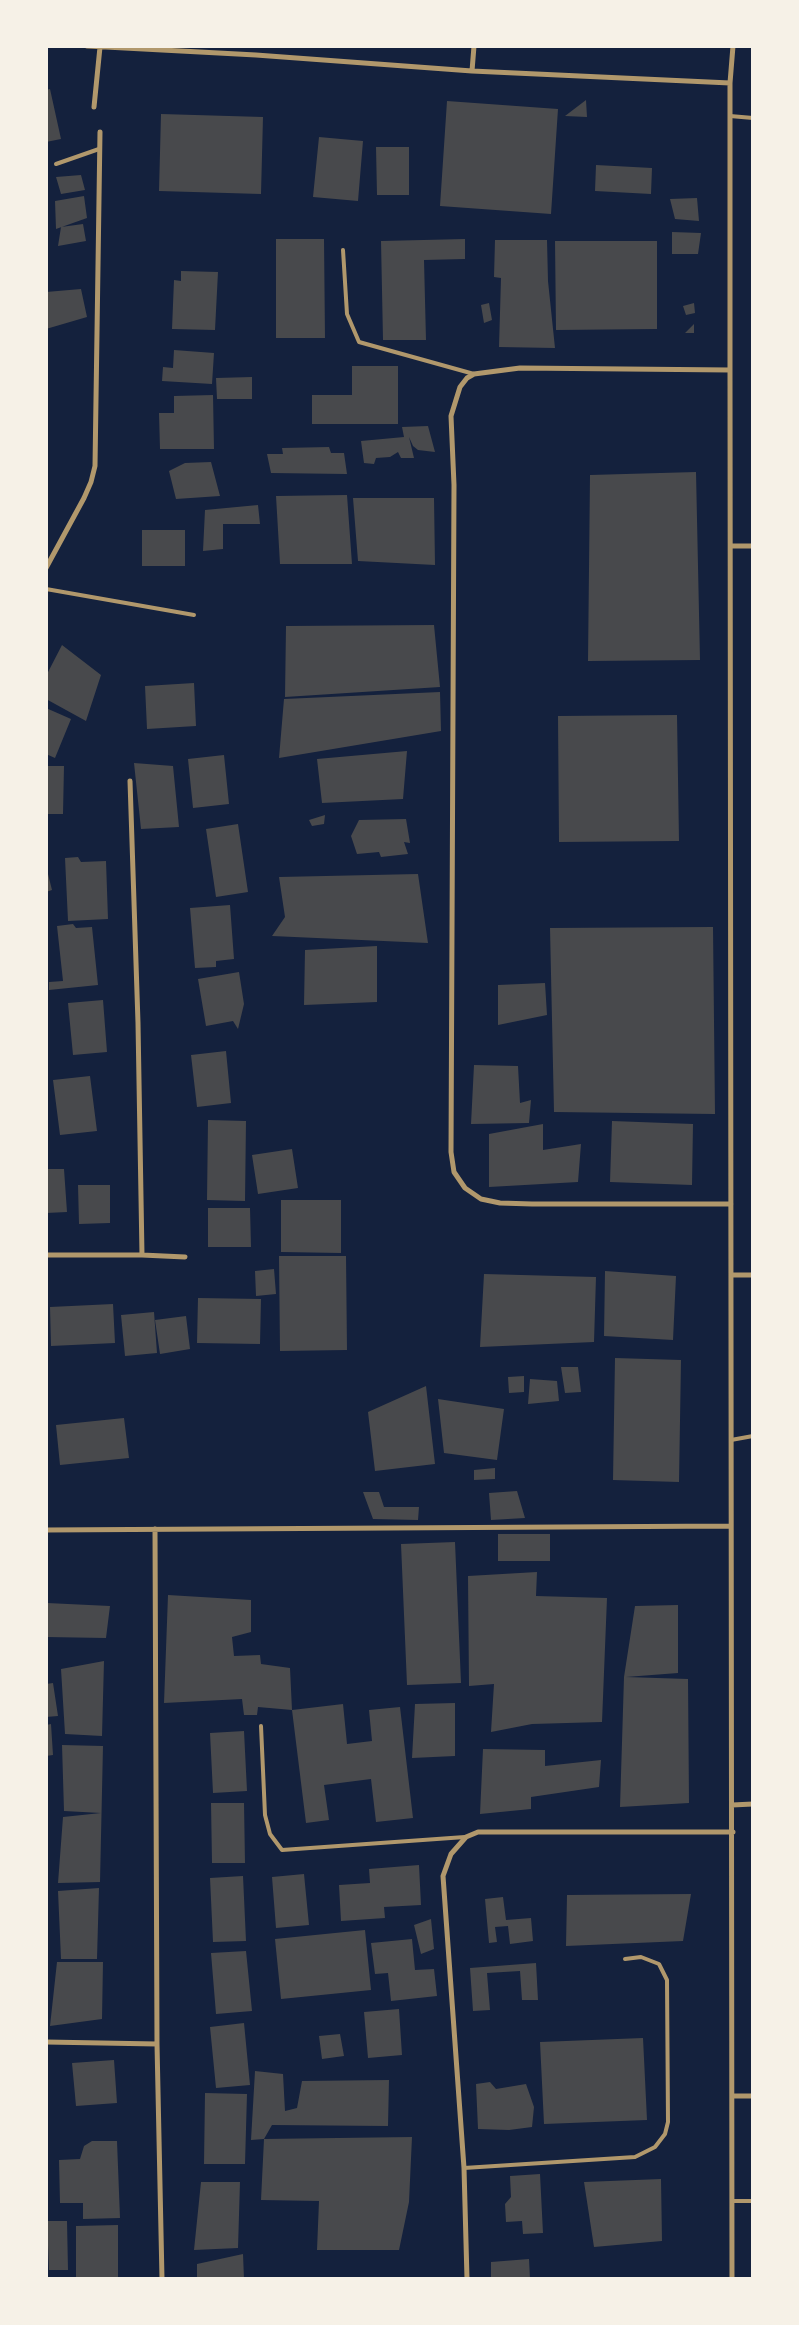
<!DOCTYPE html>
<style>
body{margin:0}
#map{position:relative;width:799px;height:2325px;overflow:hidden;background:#14213d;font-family:"Source Sans 3",sans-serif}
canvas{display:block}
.frame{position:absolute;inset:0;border:48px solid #f6f1e7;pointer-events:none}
</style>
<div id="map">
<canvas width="799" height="2325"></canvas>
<div class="frame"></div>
</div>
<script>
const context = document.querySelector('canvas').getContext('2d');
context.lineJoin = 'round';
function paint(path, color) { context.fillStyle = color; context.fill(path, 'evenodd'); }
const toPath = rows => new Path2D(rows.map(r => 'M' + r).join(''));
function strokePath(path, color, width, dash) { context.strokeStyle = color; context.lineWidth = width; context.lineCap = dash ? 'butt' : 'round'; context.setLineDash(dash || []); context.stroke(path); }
const building = toPath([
 [50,89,61,139,46,142,46,90],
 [586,100,587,117,565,116],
 [447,101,558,109,551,214,440,206],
 [161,114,263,117,261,194,159,191],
 [319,137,363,141,358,201,313,197],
 [376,147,409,147,409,195,377,195],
 [596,165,652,168,651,194,595,191],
 [81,175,85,190,61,194,56,177],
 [84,196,87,218,56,229,55,201],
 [697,198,699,221,675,219,670,199],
 [83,224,86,241,58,246,61,227],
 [672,232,701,233,698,254,672,254],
 [276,239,324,239,325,338,276,338],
 [465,239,465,259,424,260,426,340,383,340,381,241],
 [495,240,547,240,548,281,555,348,499,347,501,278,494,277],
 [555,241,657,241,657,329,556,330],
 [181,271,218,272,215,330,172,329,174,280,181,281],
 [81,289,87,317,46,329,46,292],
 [489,303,492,320,484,323,481,305],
 [694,303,695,313,686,315,683,306],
 [694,324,694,333,685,333],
 [174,350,214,353,212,384,162,381,163,367,173,368],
 [352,366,398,366,398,424,312,424,312,395,352,395],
 [252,377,252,399,217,399,216,378],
 [213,395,214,449,160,449,159,413,174,413,174,396],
 [428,426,435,452,418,450,413,446,409,437,414,458,401,458,398,452,390,457,376,458,374,464,364,463,361,441,404,437,402,427],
 [329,447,331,453,344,453,347,474,271,473,267,454,283,454,282,448],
 [211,462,220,496,176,499,169,471,185,463],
 [696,472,700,660,588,661,590,475],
 [347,495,352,564,280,564,276,496],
 [353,498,434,498,435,565,358,561],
 [258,505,260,524,223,524,223,549,203,551,205,510],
 [142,530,185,530,185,566,142,566],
 [434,625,440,687,285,697,286,626],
 [62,645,101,675,86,721,46,699,46,676],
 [194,683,196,726,147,729,145,686],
 [440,692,441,731,279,758,284,699],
 [46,708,71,719,55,758,46,754],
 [677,715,679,841,559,842,558,716],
 [407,751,403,799,322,803,317,759],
 [224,755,229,804,193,808,188,759],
 [134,763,173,766,179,827,141,829],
 [46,766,64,766,63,814,46,814],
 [325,815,324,824,312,826,309,820],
 [406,819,410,843,404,842,408,854,381,857,379,852,357,854,351,836,359,820],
 [238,824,248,892,216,897,206,829],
 [78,857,81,862,106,861,108,919,68,921,65,858],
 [46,866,52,890,46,892],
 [418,874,428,943,272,936,285,917,279,877],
 [230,905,234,959,216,961,216,967,195,968,190,908],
 [73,924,76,928,92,927,98,985,49,990,49,982,63,981,57,926],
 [713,927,715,1114,554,1112,550,928],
 [377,946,377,1002,304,1005,305,950],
 [239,972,244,1004,238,1029,233,1021,206,1026,198,979],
 [545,983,547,1015,498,1025,498,985],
 [103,1000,107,1052,73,1055,68,1003],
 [226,1051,231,1103,197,1107,191,1055],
 [474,1065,518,1066,520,1103,531,1100,529,1123,471,1124],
 [90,1076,97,1131,60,1135,53,1080],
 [208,1120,246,1121,245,1201,207,1200],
 [612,1121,693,1124,692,1185,610,1182],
 [543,1124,543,1150,581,1144,578,1182,489,1187,489,1134],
 [292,1149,298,1188,258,1194,252,1155],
 [46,1169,64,1169,67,1212,46,1213],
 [78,1185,110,1185,110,1223,79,1224],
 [281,1200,341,1200,341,1253,281,1252],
 [208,1208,250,1208,251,1247,208,1247],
 [279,1256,346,1256,347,1350,280,1351],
 [274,1269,276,1294,256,1296,255,1271],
 [605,1271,676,1276,673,1340,604,1336],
 [484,1274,596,1277,594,1342,480,1347],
 [198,1298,261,1299,260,1344,197,1343],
 [113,1304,115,1343,51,1346,50,1307],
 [154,1312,157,1353,125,1356,121,1315],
 [186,1316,190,1349,160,1354,155,1320],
 [615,1358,681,1360,679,1482,613,1480],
 [561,1367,578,1367,581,1392,565,1393],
 [524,1376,524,1392,509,1393,508,1377],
 [530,1379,557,1381,559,1401,528,1404],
 [426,1386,435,1464,375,1471,368,1412],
 [438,1399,504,1409,497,1460,444,1453],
 [124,1418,129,1458,60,1465,56,1425],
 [495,1468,495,1479,474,1480,474,1470],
 [517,1491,525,1518,491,1520,489,1493],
 [363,1492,379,1492,384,1507,419,1507,418,1520,373,1519],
 [498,1534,550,1534,550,1561,498,1561],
 [455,1542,461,1683,407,1685,401,1544],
 [537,1572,536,1596,607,1598,602,1722,532,1724,491,1732,494,1684,469,1686,468,1576],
 [168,1595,251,1600,251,1632,232,1637,234,1656,260,1655,261,1664,290,1668,292,1710,343,1704,347,1744,372,1741,369,1710,400,1707,413,1818,376,1822,371,1779,324,1785,329,1820,306,1823,292,1710,258,1707,257,1715,244,1715,242,1699,164,1703],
 [47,1603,110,1606,106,1638,46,1637],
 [678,1605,678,1673,626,1677,688,1679,689,1803,620,1807,624,1677,635,1606],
 [104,1661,102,1736,65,1734,61,1669],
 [53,1683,58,1716,46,1717,46,1684],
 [455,1703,455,1756,412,1758,415,1704],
 [51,1724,53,1755,46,1756,46,1725],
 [244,1731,247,1791,213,1793,210,1733],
 [62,1745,103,1746,100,1882,58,1883,63,1817,101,1813,64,1811],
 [483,1749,545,1750,545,1766,601,1760,599,1787,531,1797,531,1809,480,1814],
 [211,1803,244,1803,245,1863,212,1863],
 [419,1865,421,1905,384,1907,385,1918,341,1921,339,1885,370,1883,369,1869],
 [304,1874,309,1925,276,1928,272,1877],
 [243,1876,246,1941,213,1942,210,1878],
 [99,1888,97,1959,61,1959,58,1891],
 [691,1894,683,1941,566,1946,567,1895],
 [503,1897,506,1920,531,1918,533,1941,510,1944,508,1926,495,1927,497,1942,489,1943,485,1899],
 [431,1919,434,1949,421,1954,414,1925],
 [365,1930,371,1990,281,1999,275,1939],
 [412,1939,415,1970,434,1969,437,1996,391,2001,388,1973,375,1974,371,1943],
 [246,1951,252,2011,216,2014,211,1953],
 [57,1962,103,1962,102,2019,50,2026],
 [536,1963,538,2000,522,2000,520,1971,487,1973,490,2010,473,2011,470,1968],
 [399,2009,402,2055,368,2058,364,2012],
 [244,2023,250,2085,216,2088,210,2027],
 [340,2034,344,2056,322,2059,319,2036],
 [643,2038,647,2120,544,2124,540,2042],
 [114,2060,117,2103,76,2106,72,2063],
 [255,2071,283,2074,285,2111,297,2108,302,2081,389,2080,388,2126,272,2125,264,2139,412,2137,409,2202,399,2250,317,2250,319,2201,261,2200,264,2139,251,2140],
 [490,2082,496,2089,526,2084,534,2107,532,2127,509,2130,478,2129,476,2084],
 [205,2093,247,2094,245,2164,204,2164],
 [92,2141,117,2141,120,2218,83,2219,83,2203,60,2203,59,2160,80,2159,84,2146],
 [540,2174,543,2233,523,2234,522,2221,506,2222,505,2204,511,2197,510,2176],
 [661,2179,662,2241,594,2247,584,2182],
 [201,2182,240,2182,238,2248,194,2250],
 [47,2221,67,2221,68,2270,49,2270],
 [118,2225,118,2279,76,2279,76,2226],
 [243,2254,244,2279,197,2279,197,2264],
 [529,2259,530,2279,491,2279,491,2262]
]);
const service = toPath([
 [730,116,753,118],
 [56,164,99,149],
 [343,250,347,314,359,342,474,374],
 [46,589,194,615],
 [731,1440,753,1436],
 [261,1726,265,1815,270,1834,282,1850,465,1837],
 [464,2168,635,2157,655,2147,665,2134,668,2122,667,1980,659,1964,641,1957,625,1959],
 [733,2201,753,2201]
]);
const minor = toPath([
 [87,46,256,55,472,71,730,83],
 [472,71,474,46],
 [94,107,100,47],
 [730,370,520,368,474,374,467,378,460,387,451,416,454,485,451,1152,454,1172,465,1188,481,1199,500,1203,532,1204,731,1204],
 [731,546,753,546],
 [46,568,84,498,91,482,95,466,100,132],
 [130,781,138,1023,142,1255],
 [46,1255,142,1255,185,1257],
 [731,1275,753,1275],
 [155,1529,157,2044,162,2279],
 [46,1530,730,1526],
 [732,1805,753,1804],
 [46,2042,157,2044],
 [732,2096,753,2096],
 [467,2279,464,2168,443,1876,451,1854,466,1837,478,1832,733,1832],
 [732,2279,730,370,730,83,733,46]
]);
paint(building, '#48494c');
strokePath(service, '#b1986c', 4);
strokePath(minor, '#b1986c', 5);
</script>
